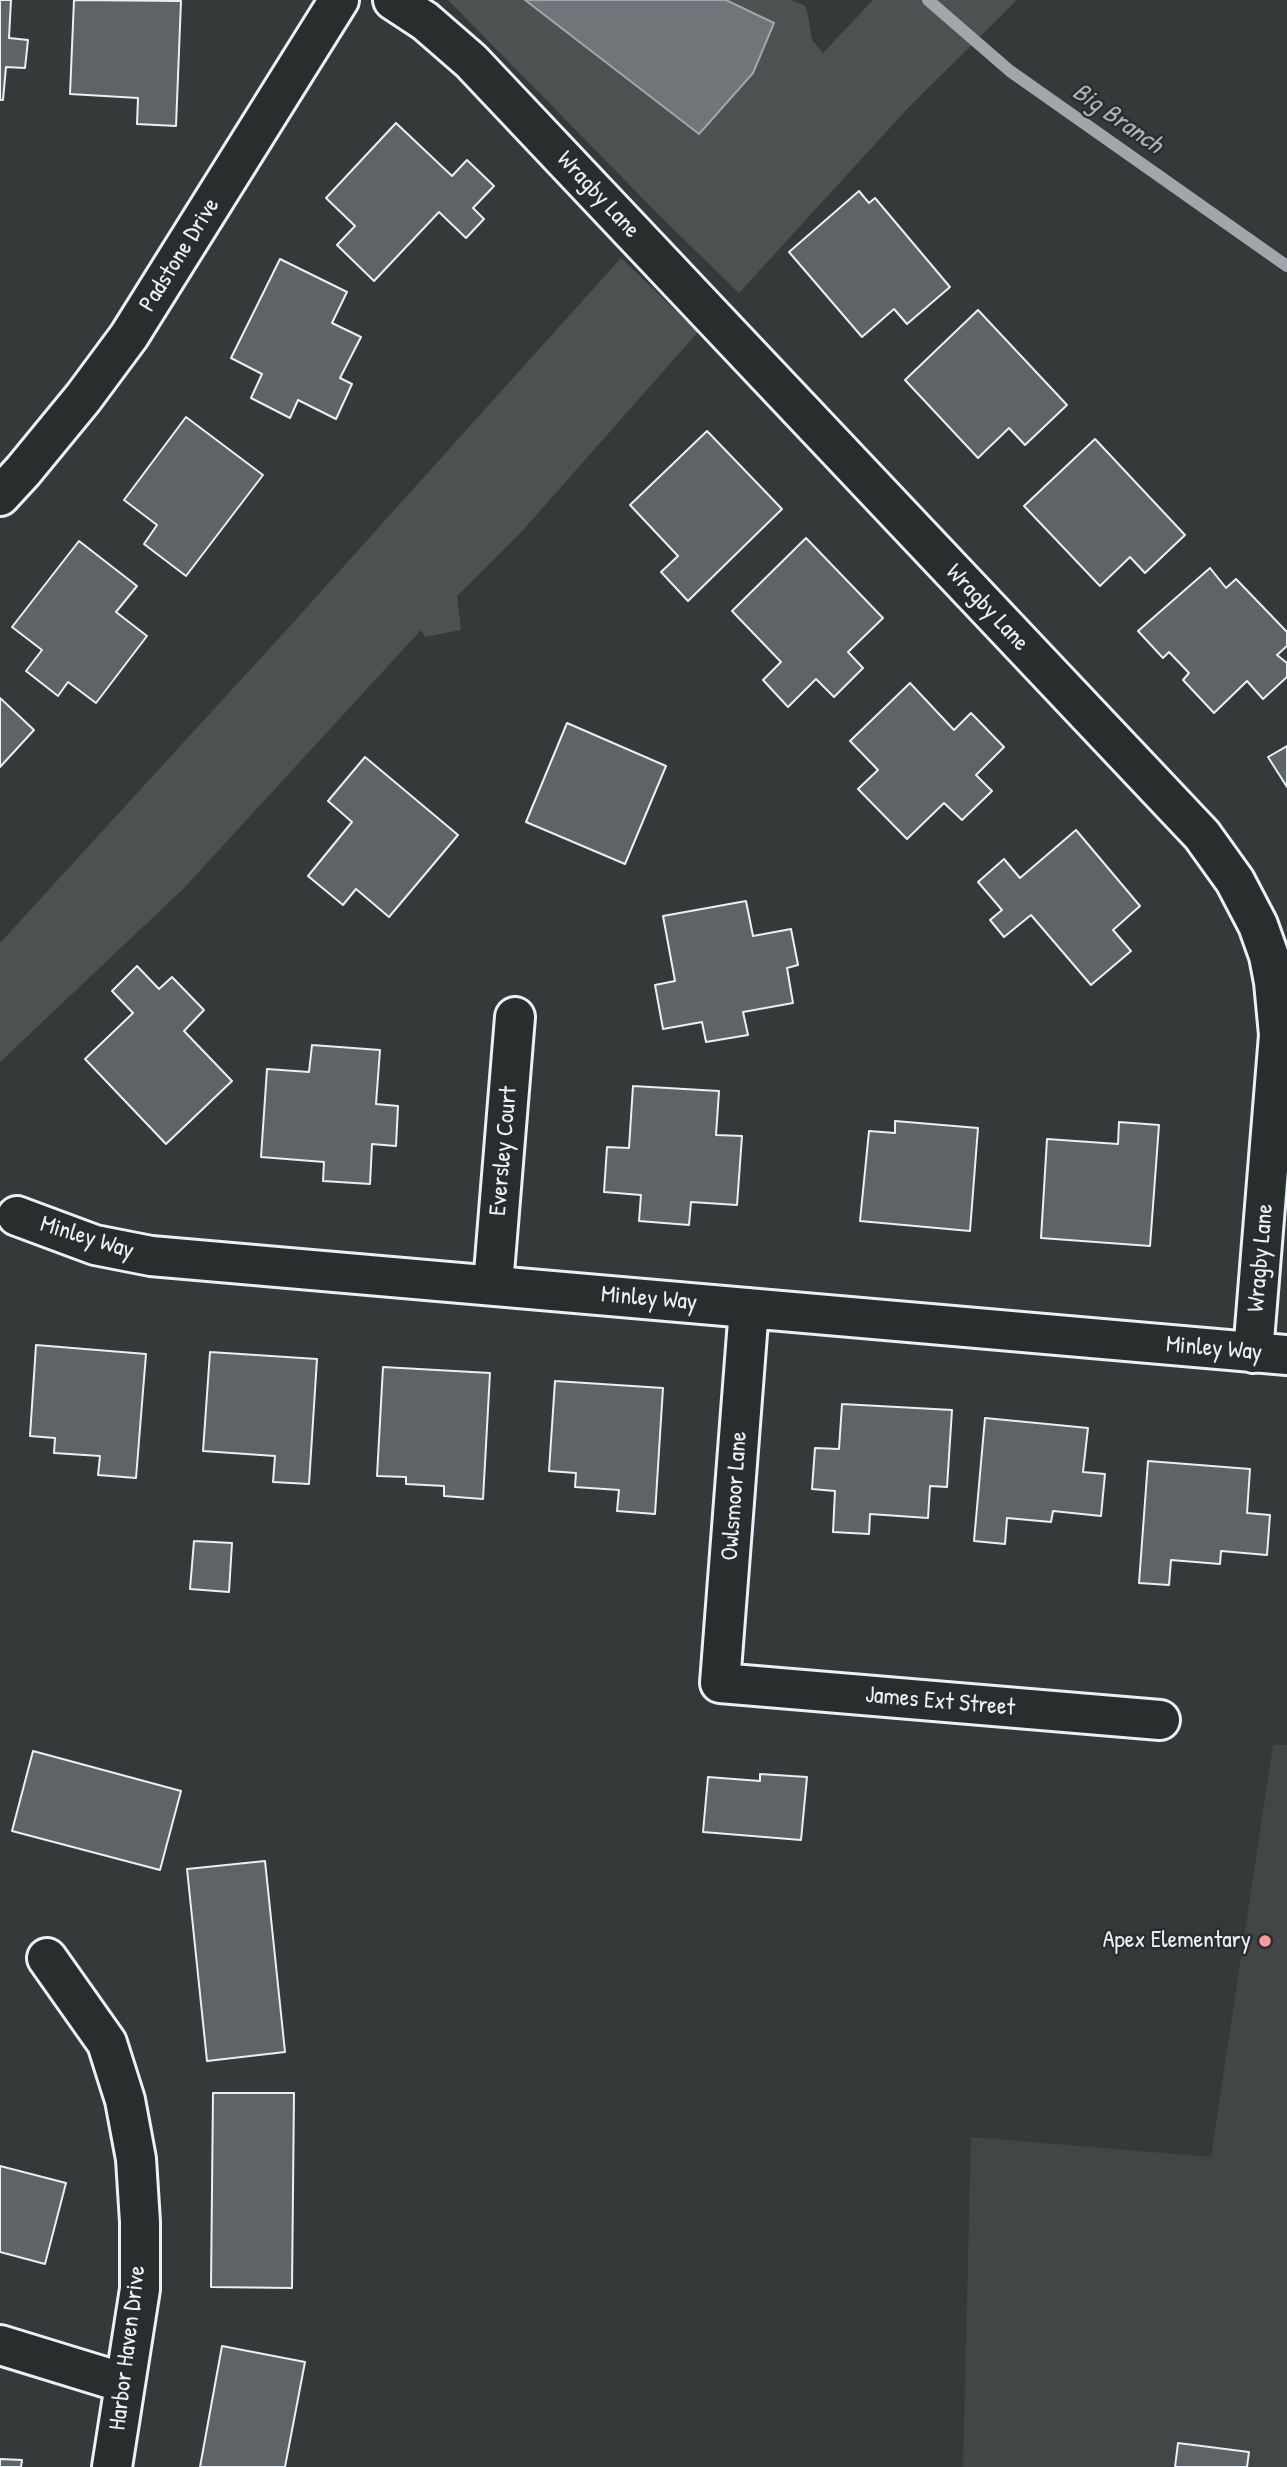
<!DOCTYPE html>
<style>
body{margin:0}
canvas{display:block;background:#35393a}
</style>
<canvas width="1287" height="2467"></canvas>
<script>
const context = document.querySelector('canvas').getContext('2d');
context.lineJoin = 'round';
function paint(path, color) { context.fillStyle = color; context.fill(path, 'evenodd'); }
const toPath = rows => new Path2D(rows.map(r => 'M' + r).join(''));
function strokePath(path, color, width, dash) { context.strokeStyle = color; context.lineWidth = width; context.lineCap = dash ? 'butt' : 'round'; context.setLineDash(dash || []); context.stroke(path); }
function drawText(font, color, halo, rows, align = 'center') {
  context.font = font + ' "Patrick Hand",sans-serif'; context.lineWidth = 5; context.setLineDash([]); context.textBaseline = 'middle'; context.strokeStyle = halo; context.fillStyle = color; for (const [text, x, y, turn = 0] of rows) {
    context.save(); context.translate(x, y); context.rotate((+turn || 0) * Math.PI / 180); context.textAlign = isNaN(turn) ? turn : align; if (halo) context.strokeText(text, 0, 0); context.fillText(text, 0, 0); context.restore();
  }
}
const built = toPath([
 [1273,1745,1287,1745,1287,2467,963,2467,971,2137,1211,2157]
]);
const green = toPath([
 [448,0,525,0,699,134,774,24,726,0,791,0,805,6,808,15,812,40,823,53,873,0,1017,0,907,109,739,293,665,221],
 [621,258,698,332,523,530,457,596,461,630,425,637,421,630,183,889,0,1062,0,943,291,625]
]);
const water = toPath([
 [525,0,726,0,774,23,753,73,699,134,525,0]
]);
const stream = toPath([
 [928,0,1010,71,1287,266]
]);
const building = toPath([
 [0,0,11,0,9,38,28,40,25,68,6,67,3,100,0,100,0,0],
 [74,0,181,1,176,126,137,124,138,98,70,94,74,0],
 [396,123,452,176,467,160,494,186,473,208,484,219,466,238,439,212,374,281,337,245,355,226,326,198,396,123],
 [859,191,869,203,875,198,950,287,907,324,894,309,862,337,789,252,859,191],
 [280,259,347,292,332,323,361,337,340,378,352,384,336,419,298,400,290,418,251,398,262,374,231,358,280,259],
 [978,310,1067,405,1025,445,1009,428,978,458,905,380,978,310],
 [186,417,263,475,186,576,144,544,157,525,124,500,186,417],
 [707,431,782,509,688,601,661,572,678,556,630,505,707,431],
 [1095,439,1185,535,1145,573,1130,557,1100,586,1024,506,1095,439],
 [806,538,883,618,848,652,863,668,834,697,816,679,788,707,763,680,781,662,732,611,806,538],
 [79,541,137,586,116,612,147,636,96,703,68,682,58,696,26,671,42,650,12,627,79,541],
 [1210,568,1226,588,1236,579,1287,632,1287,646,1277,655,1287,663,1287,677,1263,699,1247,681,1214,713,1183,680,1189,673,1169,652,1163,658,1138,631,1210,568],
 [910,683,954,730,971,713,1004,747,976,775,992,791,962,820,944,803,907,839,858,789,878,770,850,741,910,683],
 [0,698,34,730,0,767,0,698],
 [567,723,666,766,625,864,526,822,567,723],
 [1287,746,1287,787,1268,757,1287,746],
 [365,757,458,835,389,917,356,889,343,905,308,876,352,822,328,801,365,757],
 [1076,830,1140,906,1113,930,1131,951,1091,985,1031,915,1004,937,990,920,1002,910,978,882,1004,859,1020,878,1076,830],
 [746,901,753,936,791,929,798,965,787,968,793,1003,743,1012,748,1035,706,1042,702,1022,663,1029,655,985,675,981,663,916,746,901],
 [137,966,159,989,172,977,204,1010,184,1031,232,1081,166,1144,85,1059,133,1013,112,991,137,966],
 [312,1045,380,1050,376,1104,398,1106,396,1146,372,1144,370,1184,323,1181,324,1162,261,1157,267,1069,309,1072,312,1045],
 [633,1086,719,1091,716,1135,742,1136,737,1205,691,1202,689,1225,639,1221,641,1195,604,1192,607,1147,629,1148,633,1086],
 [895,1121,978,1128,970,1231,860,1221,869,1131,895,1133,895,1121],
 [1119,1122,1159,1125,1150,1246,1041,1238,1047,1139,1118,1144,1119,1122],
 [36,1345,146,1354,136,1478,98,1475,100,1456,54,1453,55,1438,30,1436,36,1345],
 [210,1352,317,1359,309,1484,273,1482,275,1456,203,1451,210,1352],
 [383,1367,490,1373,483,1499,444,1496,444,1486,406,1484,406,1477,377,1476,383,1367],
 [555,1381,663,1388,655,1514,617,1511,619,1490,575,1487,576,1473,549,1471,555,1381],
 [842,1404,952,1410,947,1487,930,1486,928,1518,870,1514,869,1534,833,1532,835,1491,812,1489,815,1448,839,1449,842,1404],
 [985,1418,1088,1428,1083,1472,1105,1474,1101,1516,1053,1511,1051,1522,1007,1518,1005,1544,974,1541,985,1418],
 [1148,1461,1250,1469,1247,1513,1270,1515,1267,1555,1221,1551,1220,1564,1171,1560,1169,1585,1139,1583,1148,1461],
 [194,1541,232,1543,229,1592,190,1589,194,1541],
 [33,1751,181,1791,160,1870,12,1831,33,1751],
 [760,1774,807,1777,801,1840,703,1832,708,1777,760,1781,760,1774],
 [265,1861,285,2052,207,2061,187,1869,265,1861],
 [213,2093,294,2093,292,2288,211,2287,213,2093],
 [0,2166,66,2183,45,2264,0,2252,0,2166],
 [222,2346,305,2362,285,2467,200,2467,222,2346],
 [1178,2443,1249,2452,1247,2467,1175,2467,1178,2443],
 [0,2459,22,2460,21,2467,0,2467,0,2459]
]);
const minor = toPath([
 [393,0,425,21,471,61,1202,835,1235,881,1258,925,1269,956,1274,982,1279,1035,1253,1353],
 [0,496,23,471,83,398,129,336,339,0],
 [17,1216,95,1245,151,1256,1287,1355],
 [493,1285,515,1017],
 [749,1308,720,1683,1160,1720],
 [47,1958,107,2043,125,2100,136,2159,140,2222,140,2289,112,2467],
 [0,2345,124,2383]
]);
const markers = [
 [1265,1941,7,"#ff9aa2"]
];
const streetNames = [
 ["Wragby Lane",598,195,47],
 ["Padstone Drive",180,255,-58],
 ["Wragby Lane",987,608,47],
 ["Eversley Court",504,1151,-85],
 ["Minley Way",87,1238,17],
 ["Wragby Lane",1261,1258,-85],
 ["Minley Way",649,1299,5],
 ["Minley Way",1214,1349,5],
 ["Owlsmoor Lane",735,1496,-86],
 ["James Ext Street",940,1702,5],
 ["Harbor Haven Drive",128,2348,-83]
];
const poiNames = [
 ["Apex Elementary",1251,1941]
];
const waterNames = [
 ["Big Branch",1117,119,35]
];
paint(built, '#424647');
paint(green, '#4d5152');
paint(water, '#707579');
strokePath(water, '#a0a7ac', 2);
strokePath(stream, '#a0a7ac', 12);
paint(building, '#5f6365');
strokePath(building, '#e8f1f8', 2);
strokePath(minor, '#e8f1f8', 44);
strokePath(minor, '#2a2d2e', 38);
for (const [x, y, r, color] of markers) { const dot = new Path2D(); dot.arc(x, y, r, 0, 2 * Math.PI); context.fillStyle = color; context.fill(dot); strokePath(dot, '#2a2d2e', 2.5); }
drawText('24px', '#e8f1f8', '#2a2d2e', streetNames);
drawText('24px', '#e8f1f8', '#2a2d2e', poiNames, 'right');
drawText('italic 26px', '#acb3b8', '#2a2d2e', waterNames);
</script>
